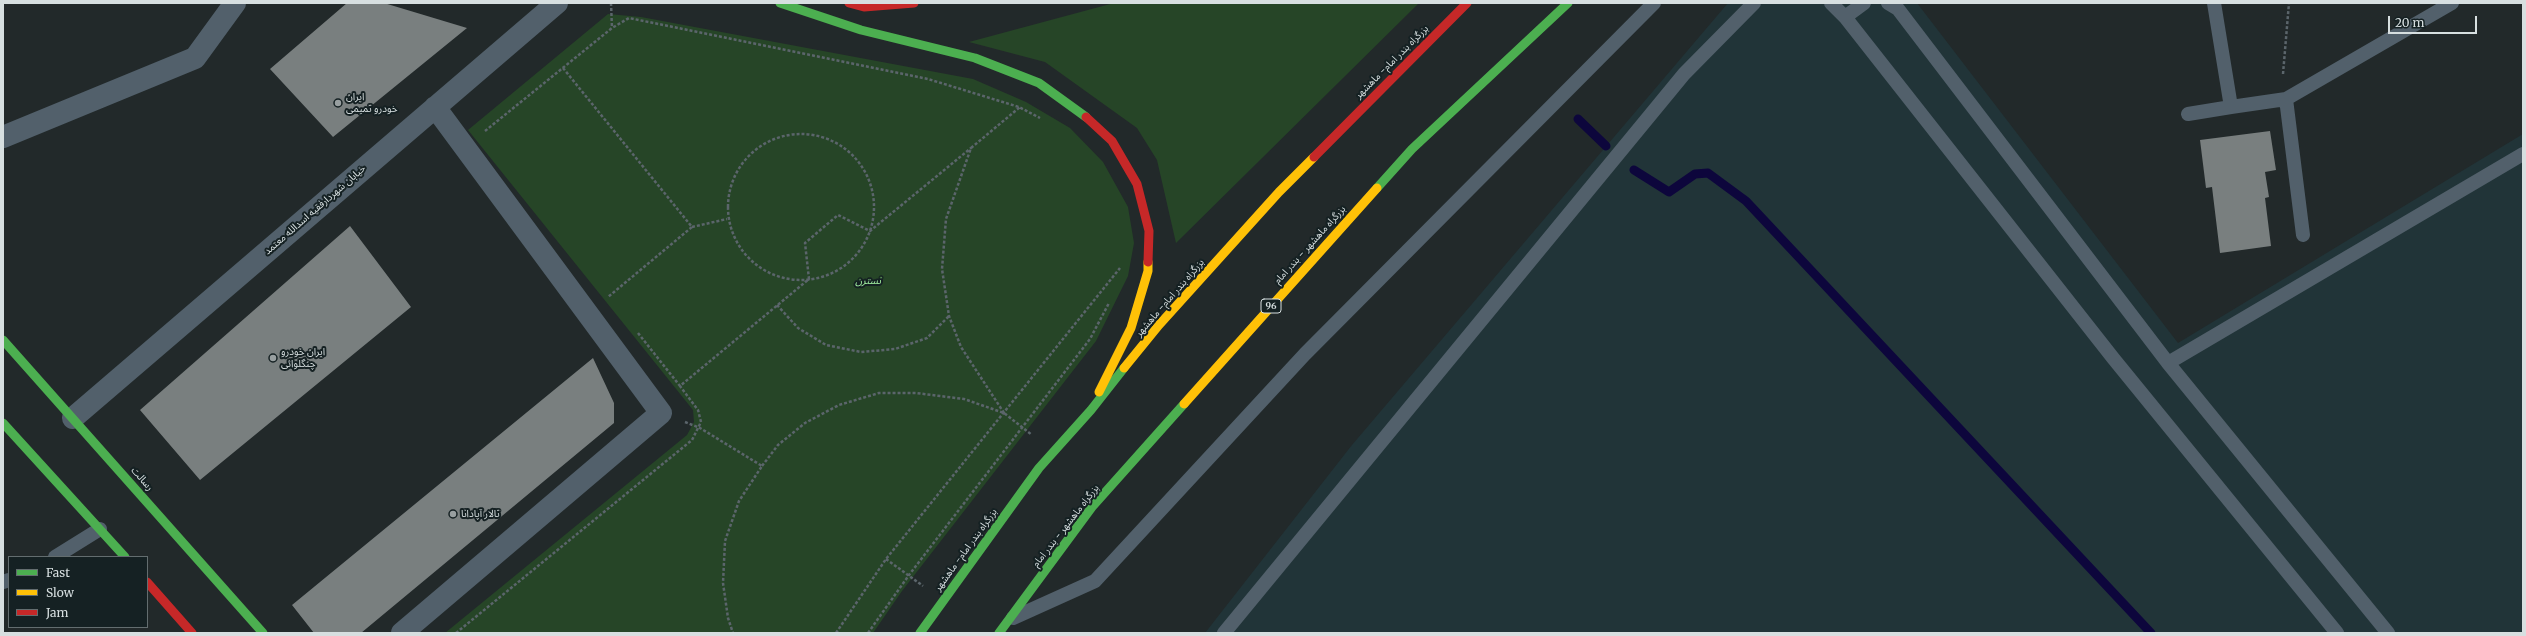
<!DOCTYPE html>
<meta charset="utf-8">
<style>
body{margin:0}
#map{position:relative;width:2526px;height:636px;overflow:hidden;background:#22292a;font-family:Merriweather,serif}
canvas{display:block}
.frame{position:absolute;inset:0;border:4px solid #d7dfe0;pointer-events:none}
.legend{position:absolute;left:8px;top:556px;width:140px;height:72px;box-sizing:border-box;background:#152123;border:1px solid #636d6f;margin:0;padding:5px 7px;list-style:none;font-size:12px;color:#d7dfe0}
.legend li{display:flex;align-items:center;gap:8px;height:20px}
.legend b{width:20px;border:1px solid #636d6f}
.scale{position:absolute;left:2388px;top:16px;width:89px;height:18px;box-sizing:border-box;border:2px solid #d7dfe0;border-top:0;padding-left:5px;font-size:12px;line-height:14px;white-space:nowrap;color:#d7dfe0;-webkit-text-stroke:3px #152123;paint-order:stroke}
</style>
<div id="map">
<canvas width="2526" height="636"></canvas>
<div class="frame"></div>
<ul class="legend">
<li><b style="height:5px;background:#4caf50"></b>Fast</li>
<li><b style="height:5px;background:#ffc107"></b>Slow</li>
<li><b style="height:5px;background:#c62828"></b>Jam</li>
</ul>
<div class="scale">20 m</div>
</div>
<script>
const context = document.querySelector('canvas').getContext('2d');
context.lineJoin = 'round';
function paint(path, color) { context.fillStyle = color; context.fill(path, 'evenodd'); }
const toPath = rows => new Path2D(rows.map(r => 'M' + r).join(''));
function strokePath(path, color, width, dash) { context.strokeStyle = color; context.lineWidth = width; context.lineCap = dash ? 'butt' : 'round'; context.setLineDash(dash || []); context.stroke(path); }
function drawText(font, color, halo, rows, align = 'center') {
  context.font = font + ' Merriweather,"Noto Sans Arabic",serif'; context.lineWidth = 4; context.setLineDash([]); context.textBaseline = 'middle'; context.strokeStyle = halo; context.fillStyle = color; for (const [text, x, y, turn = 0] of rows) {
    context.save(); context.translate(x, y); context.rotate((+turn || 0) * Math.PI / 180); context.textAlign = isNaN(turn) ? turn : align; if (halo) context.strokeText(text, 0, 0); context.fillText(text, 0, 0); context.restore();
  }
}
const built = toPath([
 [1728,3,1917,3,2178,343,2523,134,2523,633,1205,633,1352,445]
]);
const green = toPath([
 [1114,3,1419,3,1176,243,1157,160,1137,128,1045,62,969,42],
 [608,14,641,17,973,79,1026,102,1070,128,1103,162,1128,207,1134,243,1128,276,1096,341,902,591,873,633,445,633,687,435,694,422,693,410,468,130]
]);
const stream = toPath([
 [1578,119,1606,146],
 [1634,170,1669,192,1695,174,1708,173,1746,201,2151,633]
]);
const building = toPath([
 [347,3,384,3,467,28,333,137,270,69],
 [2270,131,2276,170,2265,172,2269,197,2265,198,2271,246,2220,253,2212,187,2206,188,2200,140],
 [350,226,411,307,200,480,140,410],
 [593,358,614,403,614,423,361,633,314,633,292,605]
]);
const path = toPath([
 [611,3,612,28],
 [563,68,692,227,608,297],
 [2283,74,2289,3],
 [485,131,612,28,629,18,928,79,1019,107,1040,118],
 '728 207a73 73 0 1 1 146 0a73 73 0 1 1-146 0Z',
 [692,227,727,219],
 [777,305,798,328,826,345,861,352,895,349,927,338,949,316],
 [638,333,680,386,809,279,805,243,838,215,870,231,971,148],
 [1004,413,961,347,949,316,942,269,946,219,971,148,1020,107],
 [685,422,700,428,762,466,739,501,725,541,723,583,728,618,733,633],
 [762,466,778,445,805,423,839,405,879,393,916,393,964,399,1004,413,1032,435],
 [886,559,923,586],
 [456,633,692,440,701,422,698,410,680,386],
 [836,633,886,559,1120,268],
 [868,633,909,575,1090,339,1109,303]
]);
const lane = toPath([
 [1831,3,1845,17,1864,3],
 [1888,3,1898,9,2168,363,2388,633],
 [2214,3,2231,107,2286,99,2452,3],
 [1845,17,2113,358,2337,633],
 [2286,99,2303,235],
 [2188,114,2231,107],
 [2168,363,2523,154],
 [55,557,100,529],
 [3,582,9,580],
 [1013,618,1095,581,1305,354,1654,3],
 [1224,633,1684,74,1754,3]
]);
const street = toPath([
 [3,137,195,58,235,3],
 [73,418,557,3],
 [402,633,661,413,435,107]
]);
const fast = toPath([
 [780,3,861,30,975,58,1039,83,1086,117],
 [1377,188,1412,149,1568,3],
 [3,340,263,633],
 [3,423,125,557],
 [920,633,1039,468,1091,410,1124,368],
 [999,633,1092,507,1184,404]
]);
const slow = toPath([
 [1124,368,1159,325,1279,192,1314,157],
 [1099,392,1131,328,1148,271,1148,262],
 [1184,404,1377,188]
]);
const jam = toPath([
 [849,3,864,7,914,3],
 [1086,117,1112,141,1137,184,1149,231,1148,262],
 [1314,157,1467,3],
 [147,582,192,633]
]);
const markers = [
 [338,103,4,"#989fa0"],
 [273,358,4,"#989fa0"],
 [453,514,4,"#989fa0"]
];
const shields = [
 [1271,306,20]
];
const shieldNames = [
 ["96",1271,306]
];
const streetNames = [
 ["بزرگراه بندر امام- ماهشهر",1392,62,-45],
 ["خیابان شهردارفقیه اسدالله معتمد",315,210,-41],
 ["بزرگراه ماهشهر - بندر امام",1310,245,-48],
 ["بزرگراه بندر امام- ماهشهر",1170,298,-49],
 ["رسالت",142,479,49],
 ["بزرگراه ماهشهر - بندر امام",1066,526,-52],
 ["بزرگراه بندر امام- ماهشهر",966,550,-54]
];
const poiNames = [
 ["ایران",346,97],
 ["خودرو تمیمی",346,109],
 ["ایران خودرو",281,352],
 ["چنگلوائی",281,364],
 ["تالار آپادانا",461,514]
];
const parkNames = [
 ["نسترن",868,281]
];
paint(built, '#213438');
paint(green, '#264527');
strokePath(stream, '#0d063c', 9);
paint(building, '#797f7f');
strokePath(path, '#5b656b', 2.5, [3, 2]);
strokePath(lane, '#52606b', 14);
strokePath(street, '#52606b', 22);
strokePath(fast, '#4caf50', 9);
strokePath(slow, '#ffc107', 9);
strokePath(jam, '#c62828', 9);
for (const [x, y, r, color] of markers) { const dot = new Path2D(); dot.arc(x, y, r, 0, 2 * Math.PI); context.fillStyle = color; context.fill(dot); strokePath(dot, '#152123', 1.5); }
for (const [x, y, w] of shields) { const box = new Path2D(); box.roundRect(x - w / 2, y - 7, w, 14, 3); context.fillStyle = '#152123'; context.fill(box); strokePath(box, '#d7dfe0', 1); }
drawText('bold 9px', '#d7dfe0', null, shieldNames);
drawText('10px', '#d7dfe0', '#152123', streetNames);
drawText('10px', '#d7dfe0', '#152123', poiNames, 'left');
drawText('italic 10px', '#a3f2a2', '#152123', parkNames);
</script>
